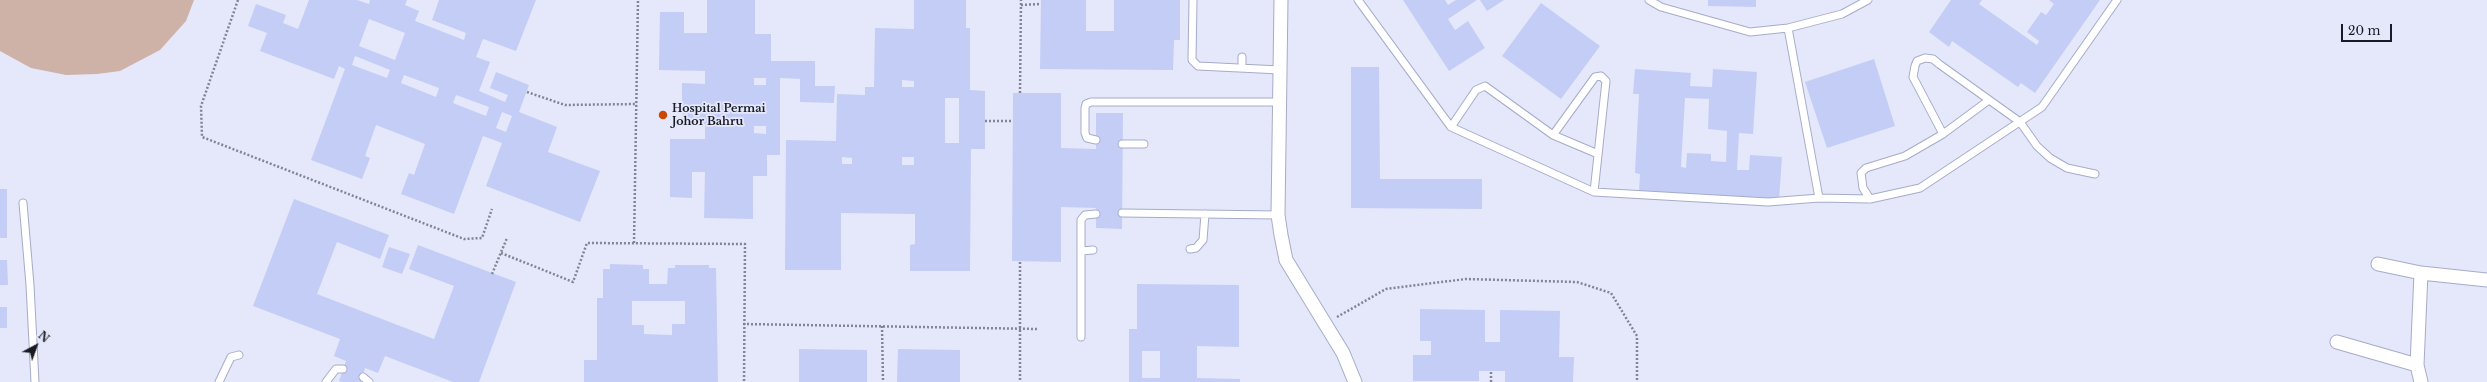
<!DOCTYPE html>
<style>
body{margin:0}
#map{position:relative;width:2487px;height:382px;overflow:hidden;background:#e4e8fa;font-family:"Libre Baskerville",serif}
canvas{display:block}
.north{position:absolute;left:16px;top:326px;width:40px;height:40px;-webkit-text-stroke:3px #e4e8fa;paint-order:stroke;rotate:41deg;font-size:11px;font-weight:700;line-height:16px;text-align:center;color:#181a24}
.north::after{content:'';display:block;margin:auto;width:14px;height:18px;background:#181a24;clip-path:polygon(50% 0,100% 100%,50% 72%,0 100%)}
.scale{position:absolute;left:2341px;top:24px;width:51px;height:18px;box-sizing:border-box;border:2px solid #181a24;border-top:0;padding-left:5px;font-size:12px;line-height:14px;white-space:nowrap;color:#181a24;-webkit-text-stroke:3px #e4e8fa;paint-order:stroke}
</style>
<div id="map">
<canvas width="2487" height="382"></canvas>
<div class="north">N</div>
<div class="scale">20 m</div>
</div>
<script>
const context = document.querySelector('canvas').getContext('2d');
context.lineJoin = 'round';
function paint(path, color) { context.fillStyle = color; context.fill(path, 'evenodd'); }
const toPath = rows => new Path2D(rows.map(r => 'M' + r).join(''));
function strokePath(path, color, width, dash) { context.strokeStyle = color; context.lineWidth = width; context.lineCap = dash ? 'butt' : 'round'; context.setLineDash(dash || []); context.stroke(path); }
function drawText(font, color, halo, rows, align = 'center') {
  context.font = font + ' "Libre Baskerville",serif'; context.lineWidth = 3.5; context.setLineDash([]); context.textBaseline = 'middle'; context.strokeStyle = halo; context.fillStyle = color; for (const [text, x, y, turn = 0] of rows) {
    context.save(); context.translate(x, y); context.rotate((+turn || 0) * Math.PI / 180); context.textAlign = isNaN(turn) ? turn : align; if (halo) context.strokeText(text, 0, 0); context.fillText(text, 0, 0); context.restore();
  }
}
const green = toPath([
 [0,0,194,0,186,21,160,50,120,71,97,74,66,75,31,68,0,51]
]);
const building = toPath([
 [309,0,357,0,369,4,370,0,407,0,405,5,419,11,415,21,464,40,466,33,432,20,439,0,536,0,516,51,483,39,476,57,490,62,479,91,505,102,508,95,490,88,496,72,529,85,519,112,557,127,548,152,600,171,580,222,486,186,502,143,483,136,454,214,401,194,409,173,414,175,425,144,376,125,365,156,370,158,362,179,311,160,345,69,339,66,334,79,260,51,267,33,248,26,256,4,286,15,283,23,298,29],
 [369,19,405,33,395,60,359,46],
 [355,56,390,70,387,78,352,65],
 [404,75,439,88,436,97,401,83],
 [456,95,489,107,486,116,453,103],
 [502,112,512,116,506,132,496,128],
 [707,0,755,0,755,34,771,34,771,61,815,61,815,86,835,86,834,103,800,102,800,79,780,78,780,155,767,155,767,176,753,176,753,219,704,218,705,172,692,172,692,198,670,197,670,139,705,139,705,124,682,124,682,83,705,84,705,71,659,70,660,12,684,12,684,33,707,33],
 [754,78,766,78,766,85,754,85],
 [754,126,766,126,766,134,754,133],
 [914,0,966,0,966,28,970,28,970,90,985,91,985,149,971,149,970,271,910,271,910,245,915,244,915,214,841,213,841,270,785,270,786,140,836,141,837,94,865,95,865,87,874,87,875,28,914,29],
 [902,80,914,81,914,87,902,87],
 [945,98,959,98,959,143,945,143],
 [842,157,852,158,852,164,842,164],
 [902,157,914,157,914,165,902,165],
 [1041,0,1086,0,1086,31,1114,31,1114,0,1180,0,1180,40,1174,40,1173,70,1040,69],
 [1403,0,1445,0,1448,5,1456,0,1477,0,1448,19,1455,30,1468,21,1485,48,1449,71],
 [1480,0,1504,0,1487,11],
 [1708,0,1756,0,1756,7,1708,6],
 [1951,0,1982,0,1979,4,2037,45,2039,41,2027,32,2041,12,2046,15,2054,4,2049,0,2100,0,2035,93,2021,83,2018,87,1952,41,1949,47,1929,32],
 [1541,3,1600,46,1561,99,1502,56],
 [1874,59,1895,126,1827,148,1805,82],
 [1351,67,1379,67,1380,179,1482,179,1482,209,1351,208],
 [1635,69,1691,73,1690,86,1712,87,1713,69,1757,72,1753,134,1739,133,1737,170,1749,170,1750,155,1782,157,1779,200,1639,191,1640,174,1635,173,1639,94,1633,94],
 [1685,98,1709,99,1708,129,1727,131,1726,162,1711,161,1711,154,1687,153,1686,168,1681,167],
 [1013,93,1061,93,1061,148,1096,149,1096,113,1123,113,1122,229,1096,228,1096,208,1061,207,1061,262,1012,261],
 [0,189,7,189,7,238,0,238],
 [294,199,389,235,380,259,337,242,317,294,434,339,454,286,409,269,418,245,516,282,479,382,453,382,385,356,378,373,365,368,361,382,342,382,339,381,346,361,334,356,340,339,253,306],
 [389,247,410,254,402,274,382,267],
 [0,260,7,260,8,285,0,285],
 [610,264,643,265,643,269,649,269,649,284,667,284,668,268,675,268,675,265,709,265,709,268,716,268,718,382,584,382,584,360,597,360,597,298,603,298,603,269,610,269],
 [632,301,685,301,685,324,672,324,672,335,644,334,644,325,632,325],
 [1137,284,1239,285,1239,347,1197,346,1197,378,1240,379,1240,382,1129,382,1129,329,1137,329],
 [1142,351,1160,351,1160,378,1142,378],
 [0,307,7,307,7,328,0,328],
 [1420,309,1485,310,1485,342,1500,342,1500,310,1560,311,1559,357,1574,357,1573,382,1505,382,1505,371,1479,371,1479,381,1413,381,1413,355,1431,355,1431,341,1420,341],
 [799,349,867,350,867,382,799,382],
 [898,349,960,350,960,382,897,382]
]);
const path = toPath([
 [238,0,201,106,202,137,464,239,482,238,492,209],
 [1021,5,1041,4],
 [527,92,565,105,637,104],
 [1020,93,1021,0],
 [985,121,1013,121],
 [634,243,638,0],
 [501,253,573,282,587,243,745,244,744,382],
 [1020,262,1020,382],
 [492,274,507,238],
 [1337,317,1386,289,1466,279,1577,282,1611,293,1637,336,1637,382],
 [743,324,1038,329],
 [882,326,883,382],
 [1491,382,1491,371]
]);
const service = toPath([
 [1193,0,1192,60,1198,66,1280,70],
 [1358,0,1451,127,1594,192,1768,202,1819,198,1870,199,1920,188,2042,107,2117,0],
 [1649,0,1661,7,1750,32,1788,28,1842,14,1868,0],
 [1788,28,1819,198],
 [1242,68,1242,57],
 [1989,100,1943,134,1913,77,1915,66,1917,61,1925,58,1933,59,1939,64,2020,122,2037,146,2050,158,2067,168,2095,174],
 [1451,127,1476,90,1485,86,1553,135,1598,154],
 [1553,135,1595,77,1601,76,1606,81,1594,192],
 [1096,140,1087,138,1085,133,1085,108,1086,104,1091,102,1280,102],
 [1122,144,1144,144],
 [1870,199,1863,188,1861,173,1866,168,1905,156,1943,134],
 [23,203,30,285,35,382],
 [1122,213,1278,215],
 [1190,249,1196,248,1203,240,1205,214],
 [1081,251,1093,250],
 [1081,337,1081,220,1085,215,1096,214],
 [363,377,369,382],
 [219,382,231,357,239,355],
 [326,382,336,369,343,369]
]);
const minor = toPath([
 [1281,0,1278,215,1281,235,1286,260,1343,353,1355,382],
 [2378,264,2421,273],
 [2337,342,2417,365,2421,382],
 [2417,365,2421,273,2487,280]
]);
const markers = [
 [663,115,5,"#cc4603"]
];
const poiNames = [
 ["Hospital Permai",672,109],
 ["Johor Bahru",672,122]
];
paint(green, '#ceb1a7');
paint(building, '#c4cdf6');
strokePath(service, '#a6acc8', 9);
strokePath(minor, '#a6acc8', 15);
strokePath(path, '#818492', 2.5, [2, 2]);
strokePath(service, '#fff', 7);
strokePath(minor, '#fff', 13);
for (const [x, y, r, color] of markers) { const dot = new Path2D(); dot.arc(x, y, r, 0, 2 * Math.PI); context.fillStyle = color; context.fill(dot); strokePath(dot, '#e4e8fa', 1.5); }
drawText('bold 11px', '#181a24', '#e4e8fa', poiNames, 'left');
</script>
